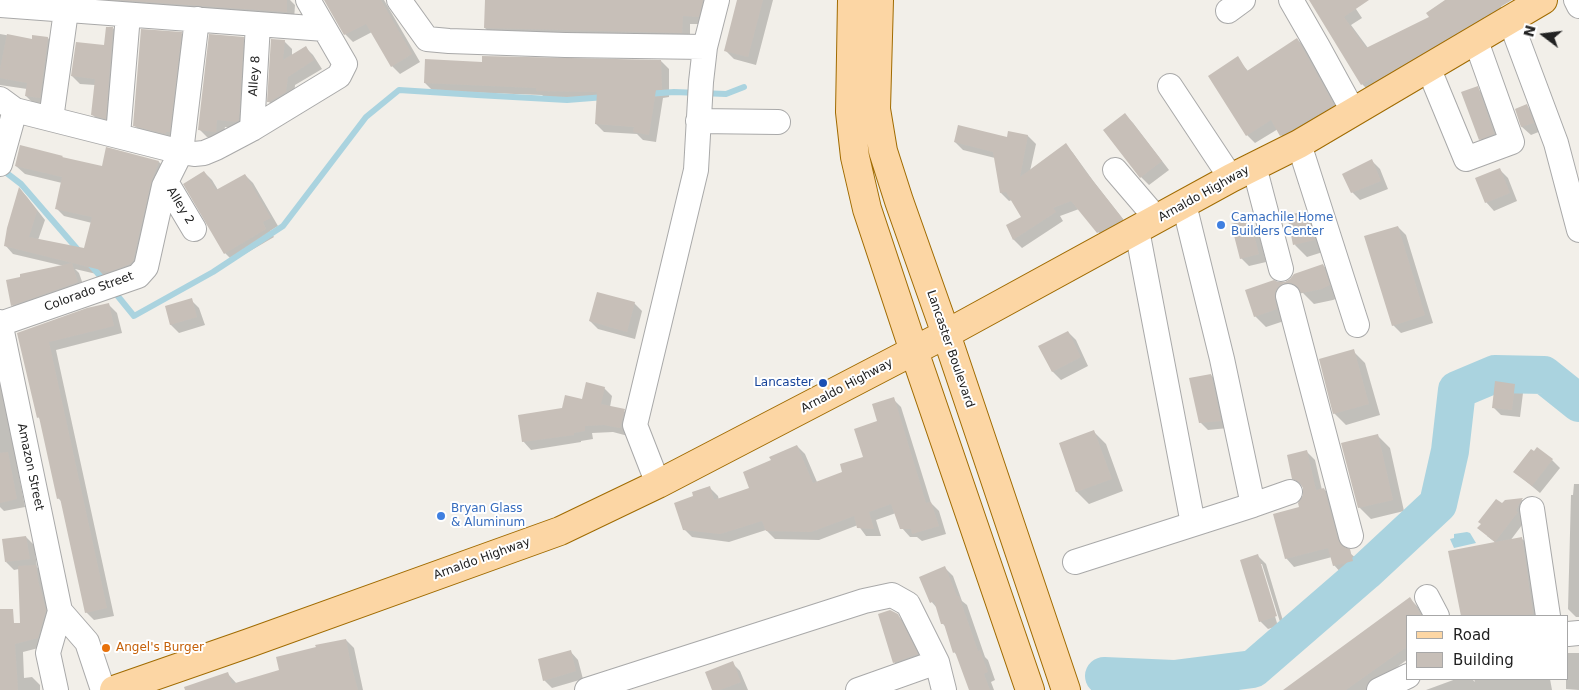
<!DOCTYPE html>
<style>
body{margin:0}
#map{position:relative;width:1579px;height:690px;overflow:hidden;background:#f2efe9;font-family:"DejaVu Sans",sans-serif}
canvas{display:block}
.legend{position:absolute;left:1406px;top:615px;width:162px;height:65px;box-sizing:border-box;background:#fff;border:1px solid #a7a7a7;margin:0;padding:6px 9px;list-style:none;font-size:15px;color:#222}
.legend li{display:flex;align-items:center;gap:10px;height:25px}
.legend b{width:25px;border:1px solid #a7a7a7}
.north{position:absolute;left:1519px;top:10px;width:50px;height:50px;-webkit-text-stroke:4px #fff;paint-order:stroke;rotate:285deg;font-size:14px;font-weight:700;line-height:20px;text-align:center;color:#222}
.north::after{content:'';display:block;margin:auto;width:18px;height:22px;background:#222;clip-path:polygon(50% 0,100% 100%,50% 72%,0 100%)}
</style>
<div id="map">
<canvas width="1579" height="690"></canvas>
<ul class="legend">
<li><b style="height:6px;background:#fcd6a4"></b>Road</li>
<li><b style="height:14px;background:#c7bfb8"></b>Building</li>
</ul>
<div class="north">N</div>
</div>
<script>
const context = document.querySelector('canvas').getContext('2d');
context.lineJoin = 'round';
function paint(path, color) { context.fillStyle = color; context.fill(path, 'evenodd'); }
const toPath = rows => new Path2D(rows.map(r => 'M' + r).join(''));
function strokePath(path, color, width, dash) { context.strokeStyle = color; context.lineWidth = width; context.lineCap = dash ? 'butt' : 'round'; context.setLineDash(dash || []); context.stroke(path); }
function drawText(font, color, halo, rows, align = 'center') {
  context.font = font + ' "DejaVu Sans",sans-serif'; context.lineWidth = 4; context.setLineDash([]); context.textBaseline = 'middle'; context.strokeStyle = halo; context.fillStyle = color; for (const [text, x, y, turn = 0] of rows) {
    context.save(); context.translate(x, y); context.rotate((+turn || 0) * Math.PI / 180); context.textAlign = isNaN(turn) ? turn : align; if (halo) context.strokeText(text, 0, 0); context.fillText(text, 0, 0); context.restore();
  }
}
const water = toPath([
 [1467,532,1470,533,1476,543,1454,548,1450,539,1454,538,1454,534]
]);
const shadow = toPath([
 [25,0,290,0,295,5,294,20],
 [326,0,384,0,420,62,400,74,392,66,372,32,353,42,345,34],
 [485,0,711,0,706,24,690,24,690,40,493,36,485,28],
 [738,0,773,0,756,65,734,59,725,50],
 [1316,0,1350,0,1362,18,1351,25,1368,48,1431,18,1447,0,1497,0,1507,16,1370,92,1362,84],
 [113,28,121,36,113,126,100,123,92,114,95,85,80,84,72,76,105,47],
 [181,33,189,41,177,140,142,133,134,125],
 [0,34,33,40,33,37,48,38,56,47,48,106,34,104,26,96,27,89,0,85],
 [243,38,251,46,244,130,225,127,223,139,207,137,199,129],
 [1297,39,1305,47,1341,113,1289,143,1281,135,1278,129,1255,143,1247,135,1237,58,1248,71],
 [284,41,292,49,292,56,305,47,313,55,322,69,295,85,294,100,277,110,269,102],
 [661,61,669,69,669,97,663,98,656,142,643,140,637,134,604,132,596,124,597,99,545,98,542,95,433,91,425,83,483,63],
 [1477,88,1485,96,1502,142,1488,147,1480,139],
 [1526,105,1534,113,1541,131,1531,135,1522,127,1516,109],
 [1125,115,1133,123,1169,170,1149,185,1141,177,1105,130],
 [1009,132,1028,136,1036,144,1030,171,1065,145,1073,153,1094,182,1130,228,1106,241,1079,209,1060,216,1063,221,1022,248,1014,240,1008,226,1023,218,1012,200,1009,201,1001,193,995,158,963,150,955,142,1008,139],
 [62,157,64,159,103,167,159,162,167,170,141,269,118,279,75,269,79,273,85,290,20,313,12,305,64,266,13,254,5,245,20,189,27,197,45,220,38,240,85,249,92,223,64,216,56,208,62,183,25,174,16,166],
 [1372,161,1380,169,1388,189,1360,200,1352,192],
 [1500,170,1508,178,1517,201,1494,211,1486,202],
 [204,172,212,180,218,190,245,175,253,183,278,226,270,231,274,237,233,261,225,253],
 [1306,212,1318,224,1326,251,1307,257,1295,245],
 [1250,221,1258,229,1266,262,1249,266,1241,258],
 [1398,227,1406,235,1433,323,1401,333,1393,325],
 [1323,265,1334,277,1340,297,1333,300,1314,304,1303,293,1296,294,1287,320,1266,327,1255,316,1278,284,1285,283],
 [191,300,199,308,205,325,179,333,171,325,166,307],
 [634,303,642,311,635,339,598,329,590,321],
 [109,305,117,313,122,333,56,350,114,616,94,620,86,612,62,502,58,498,41,420,38,417,19,333],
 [1068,332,1076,340,1088,366,1061,380,1053,372,1040,346],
 [1353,351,1365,363,1380,415,1346,425,1334,413],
 [1211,375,1219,383,1228,428,1208,430,1200,422],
 [0,377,25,507,4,511,0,507],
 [1515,385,1523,393,1520,417,1501,415,1493,407],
 [604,388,612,396,610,407,624,411,632,419,628,436,613,432,592,433,593,439,581,441,581,442,531,450,523,441,563,409],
 [893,399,901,407,931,503,939,511,946,534,922,541,917,537,910,537,902,528,896,513,876,520,881,536,866,536,858,525,819,540,775,539,766,530,729,542,692,537,684,529,695,496,710,488,718,496,719,500,751,489,772,461,797,446,805,454,817,482,844,473,865,458,879,422],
 [1094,432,1106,444,1123,491,1089,504,1077,492,1060,444],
 [1378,436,1390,448,1404,511,1371,519,1359,507],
 [1307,452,1315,460,1322,490,1324,489,1332,497,1345,549,1357,559,1360,569,1342,574,1334,565,1332,557,1294,567,1286,558,1305,494,1304,487,1293,478],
 [1552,460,1560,468,1540,493,1515,472],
 [1574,484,1579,484,1579,617,1576,617,1568,609,1571,495,1573,495],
 [1523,500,1531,507,1525,521,1510,541,1521,538,1530,546,1540,616,1463,616,1462,615,1496,543,1487,536,1502,505,1505,501],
 [26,537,34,545,37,567,44,574,53,619,46,646,23,652,24,678,32,677,40,685,40,690,0,690,0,625,22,624,19,569,14,570,6,562],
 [1258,556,1266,564,1284,624,1268,629,1260,621],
 [1259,564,1262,564,1280,622,1277,623],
 [945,568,953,576,962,601,967,605,985,657,988,660,995,680,991,682,994,690,970,690,958,656,954,652,946,627,943,624,937,608,930,600],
 [1410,599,1418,607,1423,616,1408,616,1408,659,1366,690,1286,690],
 [897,615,905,623,925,662,902,670,894,662],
 [346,640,354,648,363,690,210,690,228,674,237,684,281,671],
 [570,651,578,660,583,679,552,688,544,680],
 [1568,653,1579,653,1579,690,1566,689,1566,679,1568,679],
 [732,663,740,671,748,690,714,690],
 [1456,679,1472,679,1475,682,1474,679,1550,679,1552,690,1426,690]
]);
const stream = toPath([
 [647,94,674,92,726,94,744,87],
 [0,168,21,184,79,251],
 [89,263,105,282],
 [112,289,134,316,213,272,283,226,366,117,399,90,477,95,567,100,605,97]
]);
const river = toPath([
 [1104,676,1174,679,1253,669,1365,572,1438,504,1450,451,1457,390,1495,374,1544,375,1579,403]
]);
const building = toPath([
 [119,0,287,0,287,12],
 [324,0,381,0,412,54,391,67,366,24,344,35],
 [485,0,703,0,699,17,683,16,682,33,484,28],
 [737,0,763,0,748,57,724,51],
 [1309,0,1369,0,1344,17,1366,48,1429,17,1426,13,1445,0,1512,0,1374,82,1372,78,1361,85],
 [106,27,113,27,106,119,91,115,95,79,71,76,76,42,104,45],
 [141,29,182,32,170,132,166,132,166,134,133,126],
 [7,34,32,39,32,35,48,37,40,98,25,96,27,83,0,78,0,69],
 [209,34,244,37,239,120,236,122,217,120,216,132,198,130],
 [1297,38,1334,105,1280,136,1271,120,1246,136,1208,76,1238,56,1247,71],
 [271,39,285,40,283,60,306,46,314,60,288,77,286,92,269,102,267,102],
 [482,56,661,60,662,90,656,90,649,135,633,132,634,127,595,124,597,92,536,91,536,88,424,83,425,59,482,62],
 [1478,86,1494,134,1479,140,1461,92],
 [1527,104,1534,123,1521,127,1515,109],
 [1125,113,1162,161,1140,178,1103,130],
 [958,125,1007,137,1008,131,1028,135,1020,177,1066,143,1086,172,1123,219,1097,233,1071,201,1053,208,1056,212,1013,240,1006,225,1021,217,1006,192,1000,193,993,152,954,142],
 [20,145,63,156,62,157,102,166,106,147,159,161,151,183,133,261,130,264,109,272,4,246,7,228,19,187,37,211,29,237,84,248,92,217,55,209,62,177,15,166],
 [1372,159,1381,181,1351,193,1342,174],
 [1500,168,1510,193,1485,203,1475,178],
 [204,171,216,190,245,174,271,218,263,222,266,229,224,254,183,184],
 [1306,211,1315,240,1293,245,1287,215],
 [1250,219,1259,254,1240,259,1231,224],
 [1398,226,1425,315,1392,326,1364,236],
 [72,263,78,282,11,306,6,280,20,277,20,274],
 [1323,264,1330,285,1322,289,1301,293,1297,286,1291,283,1284,283,1278,287,1275,292,1275,299,1277,309,1254,317,1245,290,1274,280,1278,282,1285,282,1290,279,1294,274],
 [597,292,635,302,627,332,589,321],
 [192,298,197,317,170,325,165,306],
 [109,303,114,326,49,342,107,608,85,613,60,498,57,499,39,417,37,418,17,333,87,308],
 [1068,331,1081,357,1052,372,1038,346],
 [1354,349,1369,404,1333,414,1319,359],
 [1211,374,1221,421,1199,423,1189,378],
 [1495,381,1515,384,1512,410,1492,408],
 [586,382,605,387,601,404,625,409,620,428,604,425,585,426,585,431,574,433,574,435,522,442,518,415,562,408,565,395,582,399],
 [894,397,926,503,931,502,939,526,912,534,911,529,900,529,891,504,869,512,874,529,857,528,854,516,811,532,766,531,762,521,720,534,683,530,674,503,693,496,692,492,710,486,714,500,749,488,743,472,771,460,769,457,797,445,813,483,842,472,840,464,863,457,854,429,877,421,872,404],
 [1094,430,1112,479,1076,492,1059,443],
 [1378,434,1393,500,1358,508,1341,443],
 [1537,447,1553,459,1532,486,1513,472,1531,449,1534,451],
 [1307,450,1316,490,1324,488,1338,539,1342,546,1350,549,1353,561,1333,566,1328,548,1285,559,1273,514,1299,507,1298,503,1303,495,1303,488,1299,482,1292,479,1287,455],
 [8,452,17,499,0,503,0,453],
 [1523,498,1519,504,1516,511,1518,512,1495,542,1522,537,1533,614,1519,616,1461,616,1448,551,1495,542,1477,528,1481,524,1478,522,1496,499,1502,503,1505,500],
 [26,536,30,559,5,562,2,539],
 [1258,554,1277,616,1259,622,1240,560],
 [36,565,38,580,46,610,38,638,15,644,18,690,0,690,0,609,13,609,14,623,20,623,18,566],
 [945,566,957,596,959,596,978,651,980,650,988,672,984,674,990,690,969,690,955,652,953,653,944,624,941,624,934,601,930,603,919,577],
 [1410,597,1422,616,1408,616,1408,646,1346,690,1283,690],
 [890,610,898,614,918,654,893,663,878,614],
 [346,639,351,665,358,690,185,690,184,687,228,672,232,684,279,670,276,657,316,647,315,645],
 [571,650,576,671,543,681,538,659],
 [733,661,741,682,720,690,712,690,705,672]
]);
const minor = toPath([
 [399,0,427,39,449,41,565,45,705,47],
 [1291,0,1318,47,1353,111],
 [1576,0,1579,6],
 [0,5,325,29],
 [1228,11,1243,0],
 [1510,20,1556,143,1579,230],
 [1428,67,1466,159,1512,142,1476,41],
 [1170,86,1231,178],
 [0,99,15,110,181,152,194,154,204,153,216,148,252,129,339,76,345,64,308,0],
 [51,119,66,11],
 [698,121,778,122],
 [252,129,258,24],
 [118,135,128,15],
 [1299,144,1357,325],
 [0,164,15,110],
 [1254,166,1281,269],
 [1115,170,1157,219],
 [166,182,194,229],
 [1137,230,1193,524],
 [1288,296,1351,536],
 [0,322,60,611,48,653,56,690],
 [0,324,138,276,146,267,164,186,181,152,197,19],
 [658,484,635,425,696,170,701,82,705,47,717,0],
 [1253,505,1290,492],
 [1532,509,1548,616],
 [1075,562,1253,505,1222,359,1184,204],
 [1427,597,1437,616],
 [60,611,87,642,103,690],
 [1568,634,1579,633],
 [587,690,864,601,892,595,908,604,937,662,944,690],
 [858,690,937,662],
 [1379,690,1408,676]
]);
const major = toPath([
 [852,0,850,112,855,157,867,209,914,351,1030,690],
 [879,0,876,109,883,151,899,201,946,334,1066,690],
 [114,690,249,643,560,531,658,484,946,334,1231,178,1299,144,1543,0]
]);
const markers = [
 [1221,225,5,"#3f7fe0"],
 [823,383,5,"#1a4fb4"],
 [441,516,5,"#3f7fe0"],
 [106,648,5,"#e8710a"]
];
const streetNames = [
 ["Alley 8",255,76,-86],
 ["Arnaldo Highway",1204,194,-29],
 ["Alley 2",180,206,59],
 ["Colorado Street",89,292,-20],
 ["Lancaster Boulevard",950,349,71],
 ["Arnaldo Highway",847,386,-28],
 ["Amazon Street",30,467,78],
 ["Arnaldo Highway",482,559,-20]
];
const shopNames = [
 ["Camachile Home",1231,218],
 ["Builders Center",1231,232],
 ["Bryan Glass",451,509],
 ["& Aluminum",451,523]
];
const transitNames = [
 ["Lancaster",813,383]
];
const foodNames = [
 ["Angel's Burger",116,648]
];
paint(water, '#aad3df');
paint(shadow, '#0003');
strokePath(stream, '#aad3df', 6);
strokePath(river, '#aad3df', 38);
paint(building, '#c7bfb8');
strokePath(minor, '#a9a9a9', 26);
strokePath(major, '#a06b00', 30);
strokePath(minor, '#fff', 24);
strokePath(major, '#fcd6a4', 28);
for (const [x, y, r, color] of markers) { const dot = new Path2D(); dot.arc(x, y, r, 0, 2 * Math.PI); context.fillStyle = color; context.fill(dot); strokePath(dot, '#fff', 2); }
drawText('12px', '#222', '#fff', streetNames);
drawText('12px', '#366cbe', '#fff', shopNames, 'left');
drawText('12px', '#164399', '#fff', transitNames, 'right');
drawText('12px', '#c56008', '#fff', foodNames, 'left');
</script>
